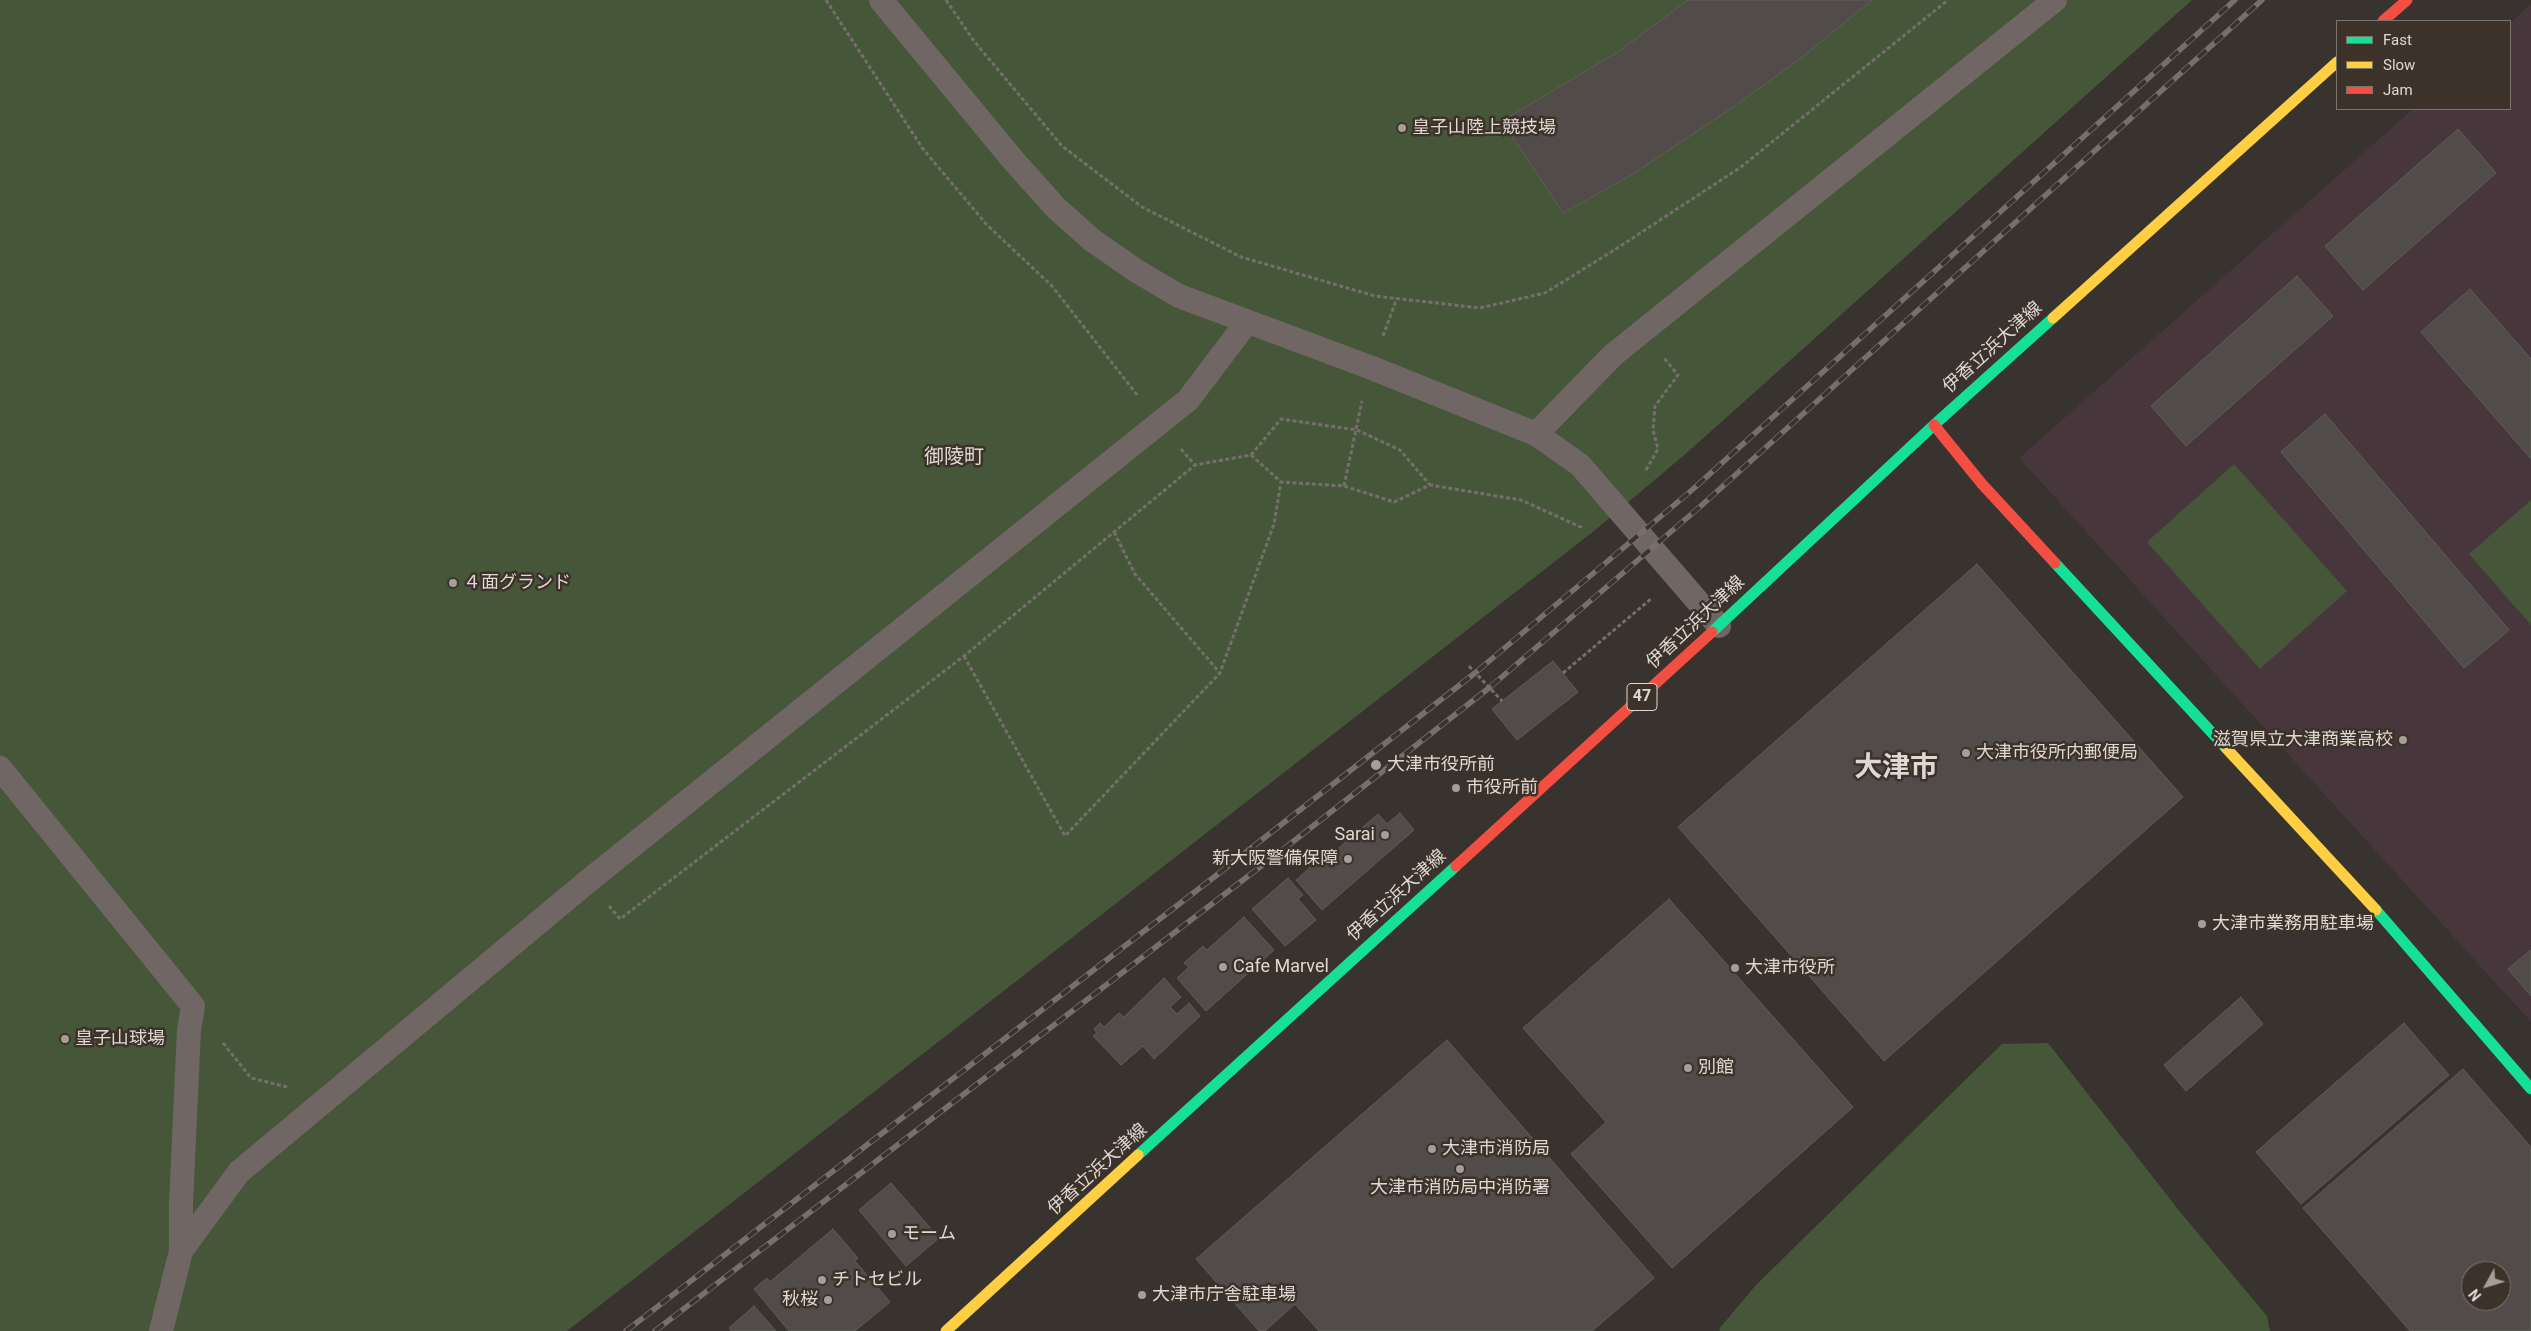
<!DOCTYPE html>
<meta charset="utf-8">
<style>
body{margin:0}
#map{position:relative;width:2531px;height:1331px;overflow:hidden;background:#38332e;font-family:Roboto,sans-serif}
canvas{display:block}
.legend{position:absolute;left:2336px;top:20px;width:175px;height:90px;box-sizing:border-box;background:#3c322a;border:1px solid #7d746e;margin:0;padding:6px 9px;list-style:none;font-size:15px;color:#dfd8d3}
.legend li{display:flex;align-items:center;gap:10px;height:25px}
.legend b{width:25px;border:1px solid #7d746e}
.north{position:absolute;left:2461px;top:1261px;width:50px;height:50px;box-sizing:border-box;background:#3c322a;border:1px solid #7d746e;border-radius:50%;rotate:231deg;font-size:14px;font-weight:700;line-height:20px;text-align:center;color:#dfd8d3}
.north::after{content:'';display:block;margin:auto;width:18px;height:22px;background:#a59e99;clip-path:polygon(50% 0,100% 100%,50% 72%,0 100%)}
</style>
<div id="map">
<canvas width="2531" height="1331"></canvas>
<ul class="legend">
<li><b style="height:6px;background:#16e098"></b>Fast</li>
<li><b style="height:6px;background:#ffcf43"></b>Slow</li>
<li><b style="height:6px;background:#f24e42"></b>Jam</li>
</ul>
<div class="north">N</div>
</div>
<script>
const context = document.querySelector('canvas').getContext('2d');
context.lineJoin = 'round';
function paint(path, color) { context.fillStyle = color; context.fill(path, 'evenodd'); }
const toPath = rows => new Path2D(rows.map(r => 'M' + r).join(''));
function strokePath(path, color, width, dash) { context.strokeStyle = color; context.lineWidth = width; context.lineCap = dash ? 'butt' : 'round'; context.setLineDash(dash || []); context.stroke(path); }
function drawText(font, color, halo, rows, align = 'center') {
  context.font = font + ' Roboto,"Noto Sans JP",sans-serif'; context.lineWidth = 5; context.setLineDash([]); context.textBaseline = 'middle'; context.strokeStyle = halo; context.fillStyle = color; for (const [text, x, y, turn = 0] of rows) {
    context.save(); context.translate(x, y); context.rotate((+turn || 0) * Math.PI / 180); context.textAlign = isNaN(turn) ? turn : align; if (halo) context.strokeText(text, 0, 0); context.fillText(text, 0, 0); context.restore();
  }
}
const education = toPath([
 [2531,4,2531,1022,2019,458,2413,109,2510,109,2510,23]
]);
const green = toPath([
 [0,0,2192,0,1689,451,1594,531,567,1331,0,1331],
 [2234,464,2347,591,2260,669,2147,542],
 [2531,500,2531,625,2469,554],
 [2048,1043,2181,1213,2267,1316,2270,1331,1720,1331,1719,1329,1756,1285,2002,1044]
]);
const building = toPath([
 [1688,0,1872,0,1801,58,1732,108,1633,174,1563,213,1502,121,1618,52,1688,0],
 [2458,129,2496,173,2363,290,2325,246,2458,129],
 [2297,276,2333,316,2186,446,2151,406,2297,276],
 [2470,289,2531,359,2531,459,2421,332,2470,289],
 [2325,414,2509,630,2464,668,2281,452,2325,414],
 [1977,564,2183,797,1884,1061,1678,827,1977,564],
 [1553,661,1578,692,1517,740,1492,709,1553,661],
 [1400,813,1414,830,1322,910,1296,880,1323,856,1326,859,1378,814,1387,824,1400,813],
 [1288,878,1303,895,1298,899,1316,920,1285,946,1252,909,1288,878],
 [1669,899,1853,1107,1672,1268,1571,1154,1606,1122,1523,1028,1669,899],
 [1244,917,1274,950,1206,1011,1177,978,1189,967,1184,963,1203,946,1207,950,1244,917],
 [2531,950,2531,996,2508,969,2531,950],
 [1164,978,1181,997,1170,1007,1177,1014,1189,1003,1200,1016,1154,1059,1143,1046,1121,1065,1093,1036,1097,1033,1094,1029,1100,1023,1104,1027,1119,1013,1124,1017,1164,978],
 [2241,997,2263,1024,2186,1091,2164,1065,2241,997],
 [2404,1023,2449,1075,2301,1204,2256,1152,2404,1023],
 [1447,1040,1654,1278,1592,1331,1319,1331,1295,1304,1265,1331,1259,1331,1196,1259,1447,1040],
 [2463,1069,2531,1147,2531,1331,2410,1331,2303,1208,2463,1069],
 [2471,1271,2501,1271,2501,1301,2471,1301,2471,1271],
 [891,1183,939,1238,906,1266,859,1210,891,1183],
 [833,1229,858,1258,855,1261,890,1302,855,1331,789,1331,754,1289,767,1278,770,1282,833,1229],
 [754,1306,776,1331,731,1331,729,1328,754,1306]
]);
const path = toPath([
 [826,0,923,149,987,225,1052,286,1138,396],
 [946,0,974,41,1062,146,1142,207,1241,257,1375,296,1480,308,1545,293,1619,247,1741,167,1948,0],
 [1383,336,1397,298],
 [1181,449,1195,465,1251,455,1281,482,1344,486,1394,502,1430,485,1521,500,1583,528],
 [1251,455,1281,419,1357,430,1400,450,1430,485],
 [1646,470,1658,449,1653,430,1655,406,1678,375,1664,358],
 [1344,486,1362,401],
 [1114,532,1135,574,1219,672],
 [964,656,1065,836,1220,673,1274,524,1281,482],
 [1469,666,1502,701],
 [1563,673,1652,598],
 [609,906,620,919,964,656,1195,465],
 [223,1043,251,1078,287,1087]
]);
const lane = toPath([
 [881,0,1013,160,1056,208,1092,240,1135,270,1179,296,1372,368,1536,434,1580,465,1719,626],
 [1536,434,1613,355,2055,0],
 [0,768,193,1006,189,1030,181,1204,181,1251],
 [161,1331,181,1251,239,1172,587,882,1188,400,1247,322]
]);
const fast = toPath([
 [2055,563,2226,748],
 [1712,632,1934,425,2053,318],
 [2376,910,2531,1089],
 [1138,1155,1456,866]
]);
const slow = toPath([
 [2053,318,2337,62],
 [2226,748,2376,910],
 [946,1331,1138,1155]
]);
const jam = toPath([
 [2383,21,2407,0],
 [1934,425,1982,484,2055,563],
 [1456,866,1712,632]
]);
const rail = toPath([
 [626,1331,1218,874,1475,673,1692,490,2235,0],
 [655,1331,1290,844,1489,688,1702,505,2262,0]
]);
const markers = [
 [1402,128,5,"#a59e99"],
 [453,583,5,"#a59e99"],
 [2403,740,5,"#a59e99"],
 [1966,753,5,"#a59e99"],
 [1376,765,6,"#a59e99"],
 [1456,788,5,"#a59e99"],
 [1385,835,5,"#a59e99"],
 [1348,859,5,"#a59e99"],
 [2202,924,5,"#a59e99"],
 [1223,967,5,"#a59e99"],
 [1735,968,5,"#a59e99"],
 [65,1039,5,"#a59e99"],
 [1688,1068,5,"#a59e99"],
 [1432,1149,5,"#a59e99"],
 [1460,1169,5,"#a59e99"],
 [892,1234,5,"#a59e99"],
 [822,1280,5,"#a59e99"],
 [1142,1295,5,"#a59e99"],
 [828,1300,5,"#a59e99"]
];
const shields = [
 [1642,697,30]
];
const shieldNames = [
 ["47",1642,697]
];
const poiNames = [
 ["皇子山陸上競技場",1412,128],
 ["４面グランド",463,583],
 ["滋賀県立大津商業高校",2393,740,"right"],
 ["大津市役所内郵便局",1976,753],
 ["大津市役所前",1387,765],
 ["市役所前",1466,788],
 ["Sarai",1375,835,"right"],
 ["新大阪警備保障",1338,859,"right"],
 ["大津市業務用駐車場",2212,924],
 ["Cafe Marvel",1233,967],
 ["大津市役所",1745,968],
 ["皇子山球場",75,1039],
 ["別館",1698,1068],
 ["大津市消防局",1442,1149],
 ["大津市消防局中消防署",1460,1188,"center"],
 ["モーム",902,1234],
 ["チトセビル",832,1280],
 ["大津市庁舎駐車場",1152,1295],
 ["秋桜",818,1300,"right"]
];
const streetNames = [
 ["伊香立浜大津線",1993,348,-42],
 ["伊香立浜大津線",1696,623,-43],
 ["伊香立浜大津線",1397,896,-42],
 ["伊香立浜大津線",1098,1170,-42]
];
const quarterNames = [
 ["御陵町",954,458]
];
const townNames = [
 ["大津市",1896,769]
];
paint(education, '#47363c');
paint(green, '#465739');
paint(building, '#514c49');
strokePath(building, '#615c59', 1);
strokePath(path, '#756e6c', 3, [4, 2.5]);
strokePath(lane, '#706765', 24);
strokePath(fast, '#16e098', 11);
strokePath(slow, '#ffcf43', 11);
strokePath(jam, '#f24e42', 11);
strokePath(rail, '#776f6e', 5.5);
strokePath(rail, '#3c322a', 4, [11]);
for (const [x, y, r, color] of markers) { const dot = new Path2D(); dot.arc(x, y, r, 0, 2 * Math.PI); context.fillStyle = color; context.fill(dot); strokePath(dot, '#3c322a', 2); }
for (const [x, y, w] of shields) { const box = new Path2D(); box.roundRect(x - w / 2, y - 13.5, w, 27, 4); context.fillStyle = '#3c322a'; context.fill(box); strokePath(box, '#dfd8d3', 1); }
drawText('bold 16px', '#dfd8d3', null, shieldNames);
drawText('18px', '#dfd8d3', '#3c322a', poiNames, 'left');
drawText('18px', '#dfd8d3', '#3c322a', streetNames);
drawText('20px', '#dfd8d3', '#3c322a', quarterNames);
drawText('bold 28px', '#dfd8d3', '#3c322a', townNames);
</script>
